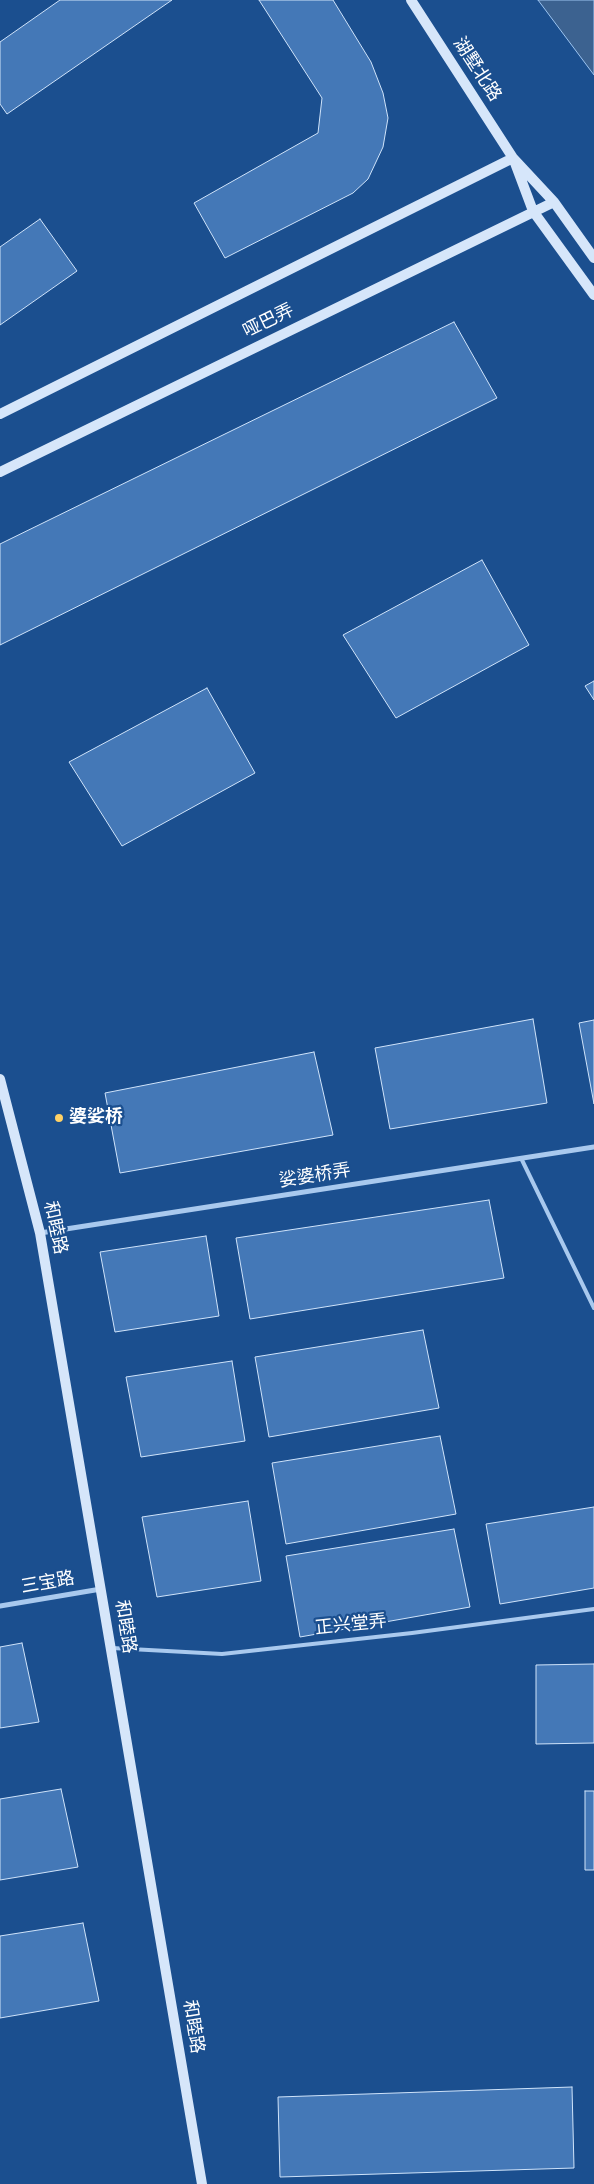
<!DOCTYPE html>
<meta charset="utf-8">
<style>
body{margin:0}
canvas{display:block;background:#1b4f8f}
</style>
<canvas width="594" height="2184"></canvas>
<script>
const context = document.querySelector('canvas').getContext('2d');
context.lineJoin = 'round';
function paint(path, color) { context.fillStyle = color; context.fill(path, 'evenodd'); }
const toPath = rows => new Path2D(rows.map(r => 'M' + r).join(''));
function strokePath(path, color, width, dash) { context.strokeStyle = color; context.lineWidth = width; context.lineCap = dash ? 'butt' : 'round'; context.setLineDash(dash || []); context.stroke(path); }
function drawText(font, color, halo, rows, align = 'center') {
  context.font = font + ' "Source Sans 3","Noto Sans SC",sans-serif'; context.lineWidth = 4.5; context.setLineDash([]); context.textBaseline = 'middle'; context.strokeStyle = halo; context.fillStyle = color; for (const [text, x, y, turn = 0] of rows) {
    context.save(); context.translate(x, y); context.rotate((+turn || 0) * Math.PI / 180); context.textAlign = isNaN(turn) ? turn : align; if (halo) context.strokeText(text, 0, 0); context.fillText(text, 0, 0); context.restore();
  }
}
const water = toPath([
 [538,0,594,0,594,75,538,0]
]);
const building = toPath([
 [60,0,172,0,7,114,0,104,0,42,60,0],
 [259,0,333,0,371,62,383,93,388,118,383,147,368,179,353,193,225,258,194,203,318,133,322,98,259,0],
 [40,219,77,271,0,325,0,247,40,219],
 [454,322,497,398,0,645,0,544,454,322],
 [482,560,529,645,396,718,343,635,482,560],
 [594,681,594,700,585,686,594,681],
 [207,688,255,773,122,846,69,762,207,688],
 [533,1019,547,1103,390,1129,375,1048,533,1019],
 [594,1020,594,1104,579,1023,594,1020],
 [314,1052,333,1135,120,1173,105,1093,314,1052],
 [489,1200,504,1278,250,1319,236,1238,489,1200],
 [206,1236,219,1316,115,1332,100,1252,206,1236],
 [423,1330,439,1408,269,1437,255,1357,423,1330],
 [232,1361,245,1441,141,1457,126,1377,232,1361],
 [440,1436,456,1514,286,1544,272,1463,440,1436],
 [248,1501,261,1581,157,1597,142,1517,248,1501],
 [594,1507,594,1588,500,1604,486,1524,594,1507],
 [454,1529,470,1607,300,1637,286,1556,454,1529],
 [22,1643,39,1722,0,1728,0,1647,22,1643],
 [594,1664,594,1743,536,1744,536,1665,594,1664],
 [61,1789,78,1867,0,1880,0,1799,61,1789],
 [585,1791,594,1791,594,1870,585,1870,585,1791],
 [83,1923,99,2001,0,2018,0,1936,83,1923],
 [572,2087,574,2168,280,2177,278,2097,572,2087]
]);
const lane = toPath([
 [521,1158,594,1308],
 [112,1648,222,1654,412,1633,594,1609]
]);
const street = toPath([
 [40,1233,594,1147],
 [0,1606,101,1589]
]);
const secondary = toPath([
 [411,0,513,158,554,202,594,258],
 [515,163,533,211,594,295],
 [0,414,513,158],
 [0,472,554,202],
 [0,1079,40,1233,202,2184]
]);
const markers = [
 [59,1118,5,"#ffd166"]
];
const streetNames = [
 ["湖墅北路",476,70,57],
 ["哑巴弄",269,322,-26],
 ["娑婆桥弄",315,1177,-9],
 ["和睦路",54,1228,78],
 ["三宝路",48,1584,-10],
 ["正兴堂弄",351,1626,-6],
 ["和睦路",124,1627,81],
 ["和睦路",192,2027,81]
];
const poiNames = [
 ["婆娑桥",69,1118]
];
paint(water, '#3c6290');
strokePath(water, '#9cc4f0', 1);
paint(building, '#4478b7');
strokePath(building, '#cfe3fa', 1);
strokePath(lane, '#a9c9ee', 4);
strokePath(street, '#a9c9ee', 5);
strokePath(secondary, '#d6e6fa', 10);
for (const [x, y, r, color] of markers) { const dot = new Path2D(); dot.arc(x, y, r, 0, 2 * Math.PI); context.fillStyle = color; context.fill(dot); strokePath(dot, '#1b4f8f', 2); }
drawText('18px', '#fff', '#1b4f8f', streetNames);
drawText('bold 18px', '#fff', '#1b4f8f', poiNames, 'left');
</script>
